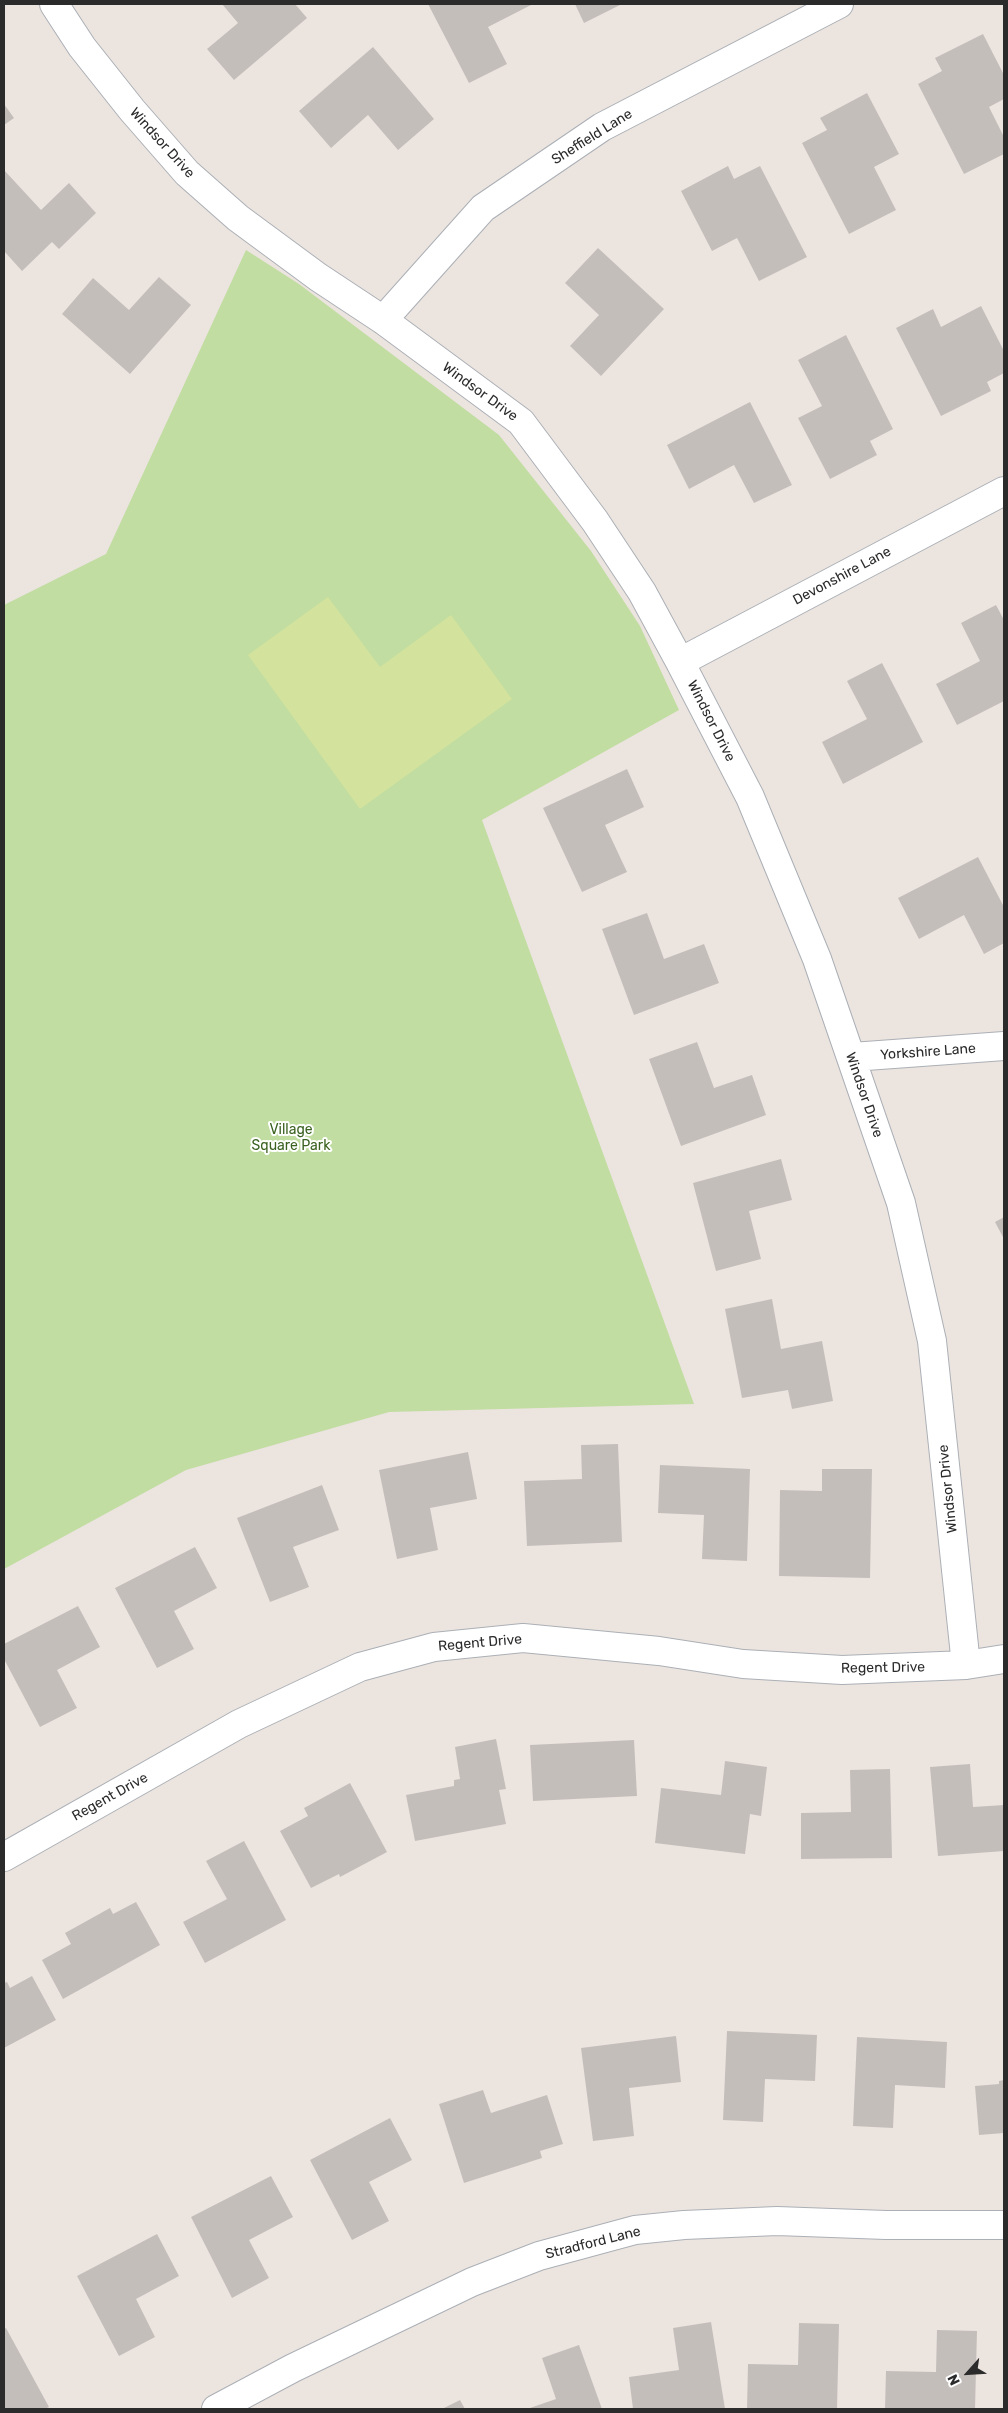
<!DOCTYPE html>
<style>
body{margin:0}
#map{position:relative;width:1008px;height:2413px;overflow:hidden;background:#ece4df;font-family:Rubik,sans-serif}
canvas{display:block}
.frame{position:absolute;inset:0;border:5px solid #2b2b2b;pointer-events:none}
.north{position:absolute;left:943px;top:2348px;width:50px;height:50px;-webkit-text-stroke:4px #fff;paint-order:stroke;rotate:244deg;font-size:14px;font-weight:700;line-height:20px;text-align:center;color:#2b2b2b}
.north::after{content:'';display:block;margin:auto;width:18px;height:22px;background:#2b2b2b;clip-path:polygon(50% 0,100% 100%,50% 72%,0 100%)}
</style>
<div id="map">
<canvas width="1008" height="2413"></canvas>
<div class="frame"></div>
<div class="north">N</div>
</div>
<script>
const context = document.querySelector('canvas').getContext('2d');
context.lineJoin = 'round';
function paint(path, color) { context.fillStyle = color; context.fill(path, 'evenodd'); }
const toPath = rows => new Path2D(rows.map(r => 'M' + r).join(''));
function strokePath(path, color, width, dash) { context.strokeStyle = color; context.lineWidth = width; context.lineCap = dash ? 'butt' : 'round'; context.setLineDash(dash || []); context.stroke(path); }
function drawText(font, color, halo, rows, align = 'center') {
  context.font = font + ' Rubik,sans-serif'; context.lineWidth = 4; context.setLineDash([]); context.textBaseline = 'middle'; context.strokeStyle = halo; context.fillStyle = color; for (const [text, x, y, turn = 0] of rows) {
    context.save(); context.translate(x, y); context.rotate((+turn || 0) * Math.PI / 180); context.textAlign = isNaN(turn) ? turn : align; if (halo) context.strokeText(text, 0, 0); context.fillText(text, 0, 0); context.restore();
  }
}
const green = toPath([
 [246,250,299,284,499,435,591,551,640,626,679,710,482,820,694,1404,389,1412,186,1470,4,1569,4,605,106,554]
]);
const pitch = toPath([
 [328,597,380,667,451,615,512,699,360,809,248,655]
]);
const building = toPath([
 [222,4,295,4,307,18,234,80,207,49,238,23],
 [428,4,533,4,488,27,507,64,469,83],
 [575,4,622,4,584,23],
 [983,34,1004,75,1004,99,989,107,1004,137,1004,154,964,174,918,84,942,71,935,58],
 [373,47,434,119,398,150,368,115,331,148,299,111],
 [867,93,899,154,874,167,896,210,849,234,802,143,827,130,820,118],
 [4,104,14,118,4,125],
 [728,166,734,179,760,166,807,257,759,281,737,238,712,251,681,191],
 [4,170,41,210,69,183,96,213,59,249,52,242,22,271,4,251],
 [598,248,664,309,601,376,570,346,599,315,565,283],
 [159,277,191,305,130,374,62,314,93,278,129,310],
 [981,306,1004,351,1004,373,987,382,991,391,941,416,896,328,933,309,941,327],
 [846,335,893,429,870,441,877,455,830,479,798,418,822,406,798,360],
 [750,402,792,485,754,503,734,465,689,489,667,445],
 [996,605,1004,620,1004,701,957,725,936,684,980,661,961,623],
 [882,663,923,742,843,784,822,742,867,719,847,681],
 [627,769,644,807,605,825,627,872,582,892,543,808],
 [978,857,1004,907,1004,943,984,954,964,915,919,939,898,898],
 [647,913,664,959,704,944,719,983,634,1015,602,929],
 [697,1042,714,1088,752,1075,766,1115,681,1146,649,1059],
 [781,1159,792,1200,749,1211,761,1259,716,1271,693,1183],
 [1004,1217,1004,1239,995,1222],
 [772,1299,781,1349,822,1341,833,1401,792,1409,788,1390,742,1398,725,1309],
 [618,1444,622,1542,527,1546,524,1481,582,1479,581,1445],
 [468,1452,477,1499,430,1508,438,1550,397,1559,379,1470],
 [660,1465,750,1469,747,1561,702,1559,704,1515,658,1513],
 [822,1469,872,1469,870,1578,779,1576,780,1490,822,1491],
 [322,1485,339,1530,293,1547,309,1587,270,1602,237,1518],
 [195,1547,217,1588,174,1611,194,1649,157,1668,115,1588],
 [78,1606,100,1647,57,1670,77,1708,40,1727,4,1659,4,1644],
 [496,1739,506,1789,499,1790,506,1824,415,1841,406,1795,454,1786,454,1780,460,1779,455,1747],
 [634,1740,637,1796,533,1801,530,1745],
 [725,1761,767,1767,761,1816,750,1814,745,1854,655,1843,661,1788,721,1795],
 [970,1764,973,1807,1004,1805,1004,1851,938,1856,930,1767],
 [890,1769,892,1858,801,1859,801,1813,851,1812,850,1770],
 [350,1783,387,1852,340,1877,339,1874,311,1888,280,1831,308,1816,304,1808],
 [244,1841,286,1920,205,1963,183,1922,227,1899,206,1861],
 [136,1902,160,1945,63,1999,42,1960,71,1944,65,1933,110,1908,113,1914],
 [32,1976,56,2020,4,2048,4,1983,7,1982,10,1988],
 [727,2031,817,2035,815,2081,765,2079,763,2122,723,2120],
 [676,2036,681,2082,629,2088,634,2136,593,2141,581,2048],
 [857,2037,947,2042,945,2088,895,2085,893,2128,853,2126],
 [1004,2080,1004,2133,979,2135,975,2086,999,2084,999,2081],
 [483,2090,491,2113,547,2095,563,2144,540,2151,542,2158,464,2183,439,2104],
 [390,2118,412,2160,369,2182,389,2221,352,2240,310,2160],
 [271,2176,293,2217,249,2240,269,2278,232,2298,191,2217],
 [157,2234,179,2276,136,2299,155,2337,119,2356,77,2276],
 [711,2322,725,2409,633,2409,629,2377,679,2370,673,2328],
 [799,2323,839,2324,837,2409,747,2409,748,2364,798,2365],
 [6,2328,49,2407,45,2409,4,2409,4,2329],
 [937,2330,977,2331,975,2409,885,2409,886,2371,936,2372],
 [579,2345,602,2409,527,2409,556,2399,542,2358],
 [460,2400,465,2409,442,2409]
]);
const minor = toPath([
 [54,4,82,47,132,110,187,173,238,218,318,277,383,320,521,422,595,521,642,592,680,662,750,797,817,959,901,1203,932,1341,966,1665],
 [383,320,483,208,602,127,839,4],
 [680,662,1004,491],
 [852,1057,1004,1046],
 [4,1857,239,1724,360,1667,434,1647,523,1638,659,1651,743,1664,842,1670,966,1665,1004,1659],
 [216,2409,293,2368,472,2282,539,2256,635,2230,684,2225,777,2221,886,2225,1004,2225]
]);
const streetNames = [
 ["Sheffield Lane",592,137,-32],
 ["Windsor Drive",162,143,48],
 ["Windsor Drive",480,392,36],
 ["Devonshire Lane",842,576,-28],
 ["Windsor Drive",711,721,63],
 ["Yorkshire Lane",928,1052,-4],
 ["Windsor Drive",864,1095,71],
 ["Windsor Drive",948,1489,-96],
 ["Regent Drive",480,1643,-5],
 ["Regent Drive",883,1668,-1],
 ["Regent Drive",110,1797,-29],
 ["Stradford Lane",593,2243,-14]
];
const parkNames = [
 ["Village",291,1130],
 ["Square Park",291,1146]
];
paint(green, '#c1dda1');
paint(pitch, '#d3e39d');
paint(building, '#c4bebb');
strokePath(minor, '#abb0b6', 30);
strokePath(minor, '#fff', 28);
drawText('14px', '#2b2b2b', '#fff', streetNames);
drawText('14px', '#3b6221', '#fff', parkNames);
</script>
